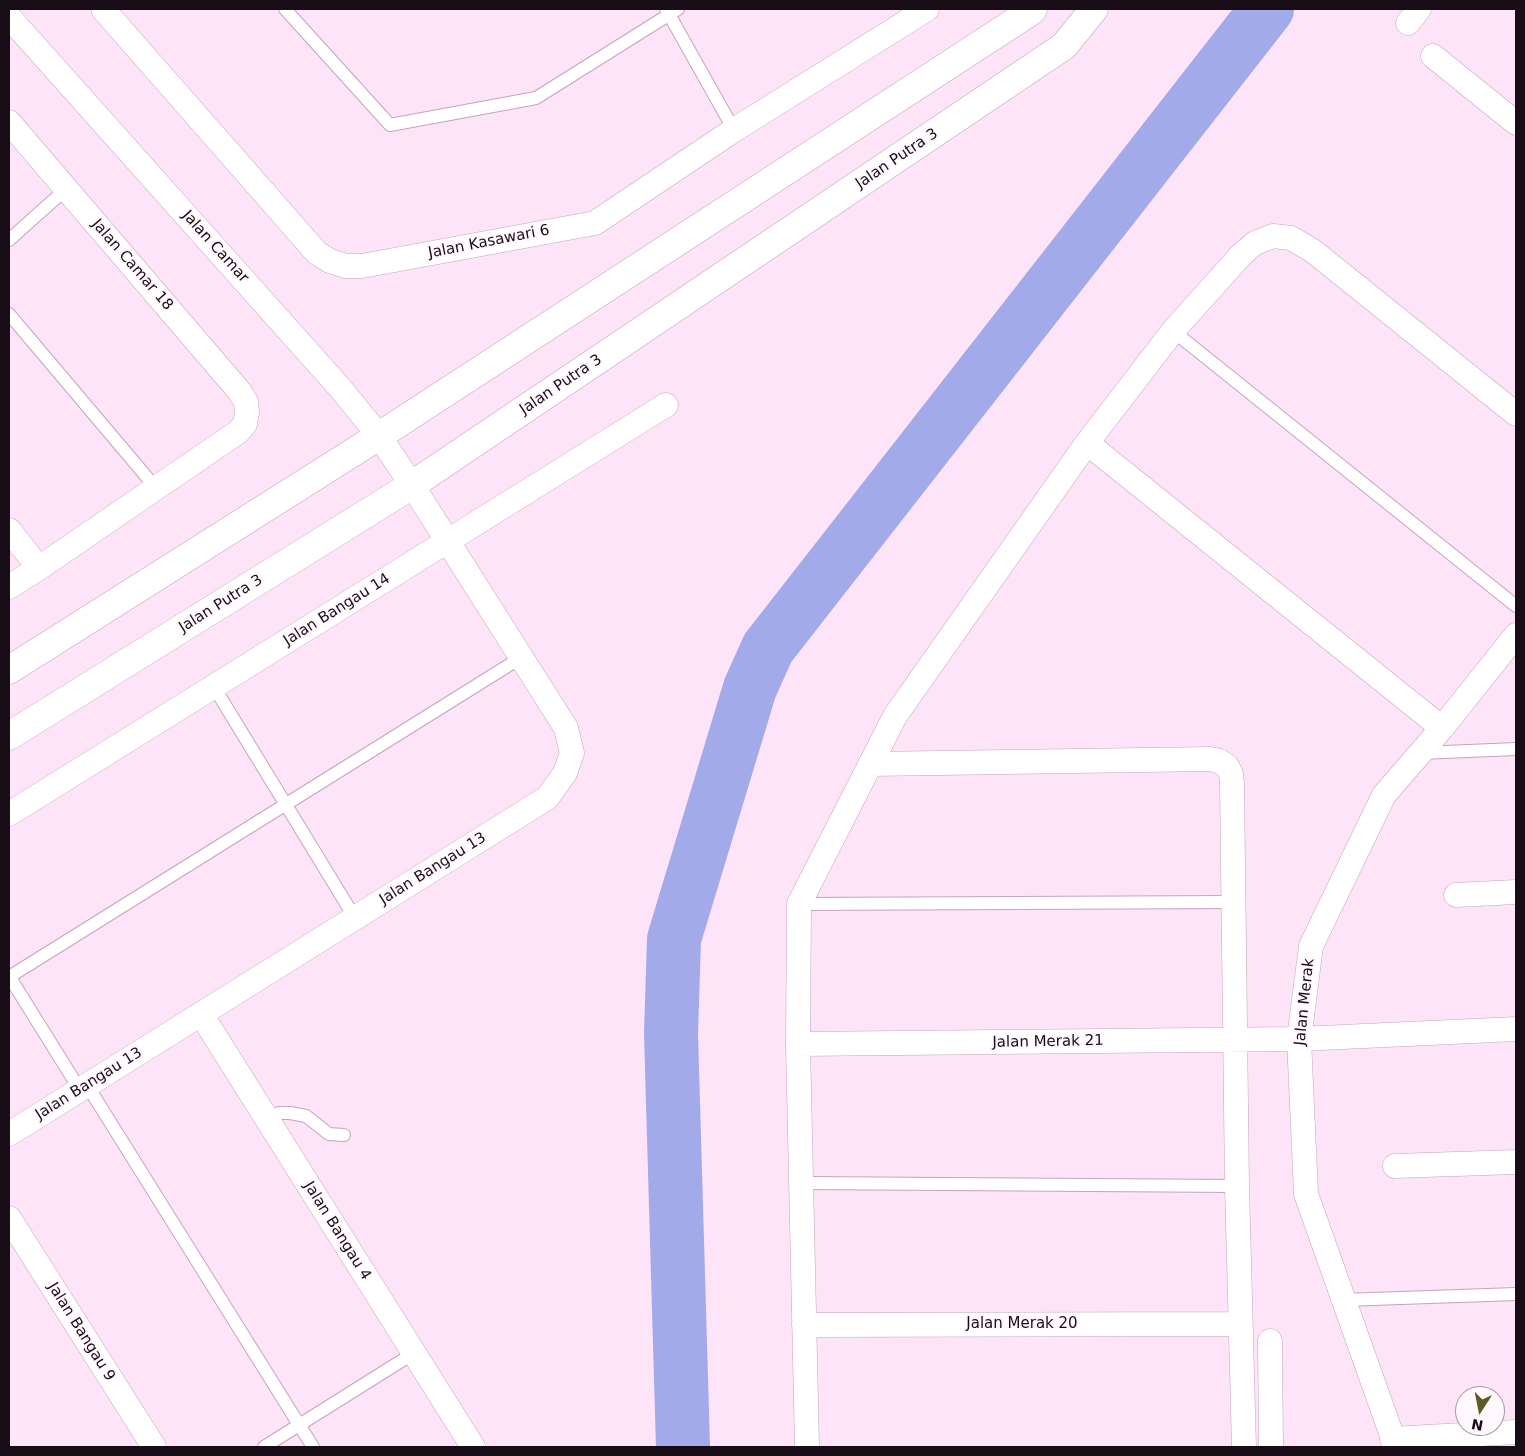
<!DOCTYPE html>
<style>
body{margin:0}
#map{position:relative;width:1525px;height:1456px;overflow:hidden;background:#fde4f8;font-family:"DejaVu Sans",sans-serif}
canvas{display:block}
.frame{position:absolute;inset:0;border:10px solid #180d16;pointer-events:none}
.north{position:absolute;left:1455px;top:1386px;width:50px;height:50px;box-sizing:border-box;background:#fff8fd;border:1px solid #a39aa1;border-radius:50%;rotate:191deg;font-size:14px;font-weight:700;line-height:20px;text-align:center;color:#180d16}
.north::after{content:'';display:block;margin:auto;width:18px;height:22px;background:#5a5b28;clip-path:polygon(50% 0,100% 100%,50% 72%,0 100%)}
</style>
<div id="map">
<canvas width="1525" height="1456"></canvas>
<div class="frame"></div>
<div class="north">N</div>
</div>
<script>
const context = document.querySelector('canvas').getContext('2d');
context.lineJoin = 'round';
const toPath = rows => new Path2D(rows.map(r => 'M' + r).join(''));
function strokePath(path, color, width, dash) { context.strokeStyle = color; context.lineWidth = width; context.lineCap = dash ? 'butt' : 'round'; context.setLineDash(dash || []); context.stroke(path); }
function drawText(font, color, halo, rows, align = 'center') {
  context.font = font + ' "DejaVu Sans",sans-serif'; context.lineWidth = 5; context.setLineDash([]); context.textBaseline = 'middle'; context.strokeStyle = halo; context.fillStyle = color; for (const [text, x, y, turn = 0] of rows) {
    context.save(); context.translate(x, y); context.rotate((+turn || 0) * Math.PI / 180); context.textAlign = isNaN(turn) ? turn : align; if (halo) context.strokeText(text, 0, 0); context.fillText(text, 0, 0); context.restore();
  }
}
const river = toPath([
 [683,1447,671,1034,674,939,750,688,768,648,1267,9]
]);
const service = toPath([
 [285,9,390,125,536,98,678,9],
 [666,9,734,130],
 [9,240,66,189],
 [9,314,156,488],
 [1173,331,1516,606],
 [214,687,355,918],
 [1421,753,1516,749],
 [799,904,1234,902],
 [9,976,80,1090],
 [9,977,522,657],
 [87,1085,313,1447],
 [267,1120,279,1113,290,1113,306,1116,329,1134,344,1135],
 [801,1183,1237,1186],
 [1343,1300,1516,1294],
 [264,1447,414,1353]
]);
const minor = toPath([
 [103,9,317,253,330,261,346,266,362,266,595,223,734,130,927,9],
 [9,17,341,389,379,436,412,485,566,728,572,753,565,773,547,798,9,1134],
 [1408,23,1419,9],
 [1433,56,1516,123],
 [9,122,240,392,246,402,247,413,245,424,238,432,39,568,9,587],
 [1087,443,1442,728],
 [9,530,39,568],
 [870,764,1210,759,1219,761,1227,766,1231,774,1232,783,1237,1186,1244,1447],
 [9,814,666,405],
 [1456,895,1516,892],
 [201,1014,473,1447],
 [798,1044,1299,1039,1516,1029],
 [1395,1166,1516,1162],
 [9,1218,154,1447],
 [804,1325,1240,1324],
 [1270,1341,1271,1447],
 [1392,1439,1516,1432],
 [807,1447,798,1044,799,904,895,716,1087,443,1173,331,1241,255,1255,243,1273,236,1291,238,1313,251,1516,414],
 [1396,1447,1306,1194,1299,1039,1311,946,1384,795,1442,728,1516,635]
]);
const tertiary = toPath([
 [9,670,379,436,1030,12,1033,9],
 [9,736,412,485,1064,46,1094,9]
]);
const streetNames = [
 ["Jalan Putra 3",897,159,-34],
 ["Jalan Kasawari 6",489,242,-11],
 ["Jalan Camar",215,247,48],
 ["Jalan Camar 18",132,265,49],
 ["Jalan Putra 3",561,385,-34],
 ["Jalan Putra 3",221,604,-32],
 ["Jalan Bangau 14",337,610,-32],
 ["Jalan Bangau 13",433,869,-32],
 ["Jalan Merak",1305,1002,-84],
 ["Jalan Merak 21",1048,1042,-1],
 ["Jalan Bangau 13",89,1084,-32],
 ["Jalan Bangau 4",337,1231,58],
 ["Jalan Merak 20",1022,1324],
 ["Jalan Bangau 9",81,1332,58]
];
strokePath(river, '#a2aaea', 54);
strokePath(service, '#c3a5bd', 14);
strokePath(minor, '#c3a5bd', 25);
strokePath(tertiary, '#c3a5bd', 29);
strokePath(service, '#fff', 12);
strokePath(minor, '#fff', 24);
strokePath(tertiary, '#fff', 28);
drawText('15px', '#180d16', '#fff8fd', streetNames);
</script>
